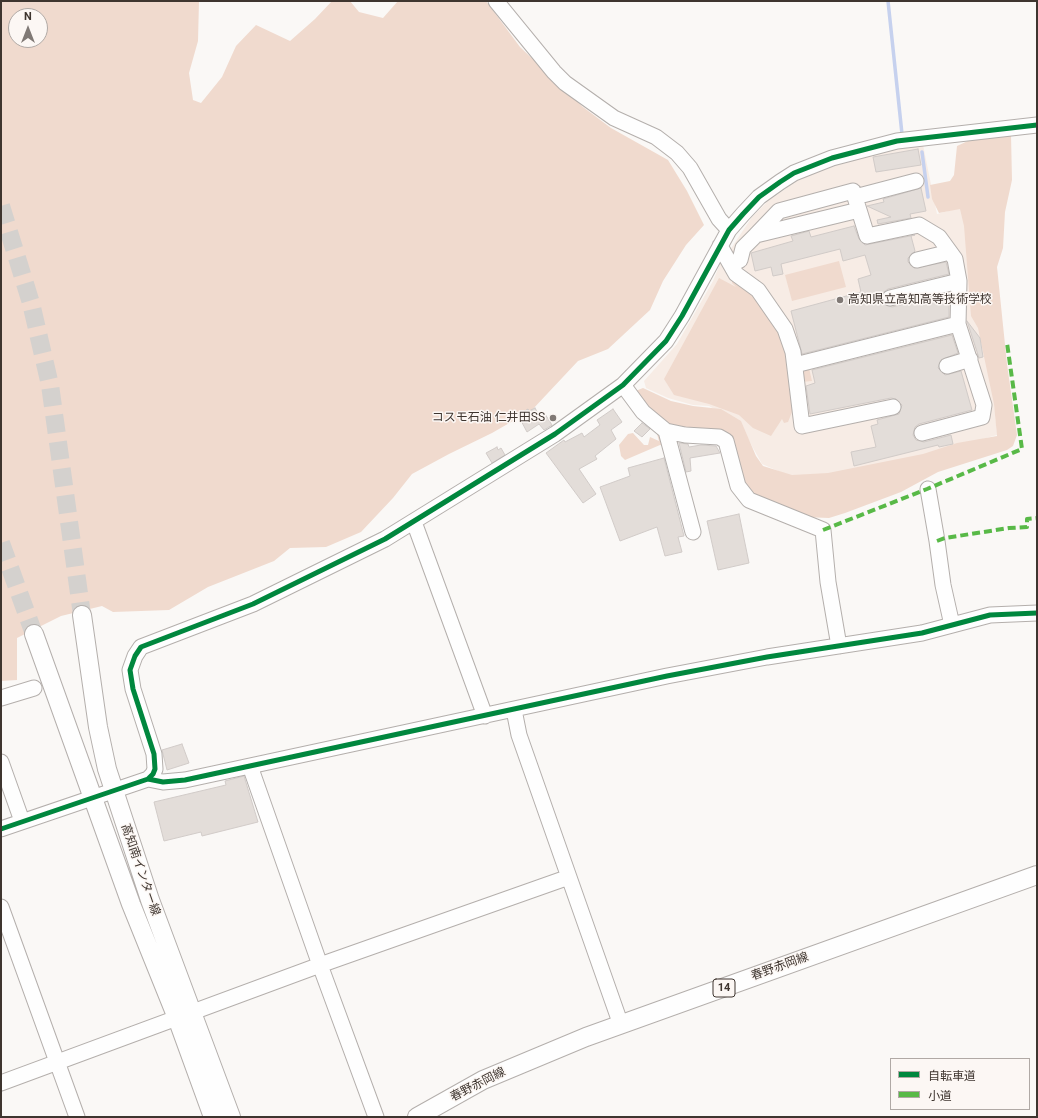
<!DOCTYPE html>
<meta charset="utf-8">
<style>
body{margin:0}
#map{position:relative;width:1038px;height:1118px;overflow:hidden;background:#faf8f6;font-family:Roboto,"Noto Sans JP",sans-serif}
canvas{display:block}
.frame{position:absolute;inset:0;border:2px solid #3e352f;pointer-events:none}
.legend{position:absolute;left:890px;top:1058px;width:140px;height:52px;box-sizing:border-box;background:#fcf7f4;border:1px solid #b0a9a5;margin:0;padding:5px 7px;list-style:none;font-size:12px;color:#3e352f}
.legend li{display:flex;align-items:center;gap:8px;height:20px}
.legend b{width:20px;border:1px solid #b0a9a5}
.north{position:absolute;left:8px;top:8px;width:40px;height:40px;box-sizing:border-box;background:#fcf7f4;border:1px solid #b0a9a5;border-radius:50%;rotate:0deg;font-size:11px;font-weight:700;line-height:16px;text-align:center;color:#3e352f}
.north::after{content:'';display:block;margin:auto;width:14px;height:18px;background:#807975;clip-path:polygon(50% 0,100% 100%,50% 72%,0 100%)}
</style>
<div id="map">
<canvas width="1038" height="1118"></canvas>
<div class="frame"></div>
<ul class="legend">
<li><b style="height:5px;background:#00873e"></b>自転車道</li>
<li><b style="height:5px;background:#58b947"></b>小道</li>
</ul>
<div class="north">N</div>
</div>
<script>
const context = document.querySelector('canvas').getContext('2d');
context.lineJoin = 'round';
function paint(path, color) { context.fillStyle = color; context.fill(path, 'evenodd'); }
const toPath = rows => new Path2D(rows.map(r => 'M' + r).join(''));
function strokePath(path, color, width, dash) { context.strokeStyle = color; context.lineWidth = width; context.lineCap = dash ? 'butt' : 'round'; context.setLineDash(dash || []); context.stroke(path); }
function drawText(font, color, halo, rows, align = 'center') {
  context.font = font + ' Roboto,"Noto Sans JP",sans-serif'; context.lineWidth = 3; context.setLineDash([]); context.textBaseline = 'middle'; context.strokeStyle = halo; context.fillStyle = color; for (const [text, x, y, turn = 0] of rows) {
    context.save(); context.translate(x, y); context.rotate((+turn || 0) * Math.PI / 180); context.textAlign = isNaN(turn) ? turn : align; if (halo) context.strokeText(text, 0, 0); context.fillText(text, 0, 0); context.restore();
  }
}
const built = toPath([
 [923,145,937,214,966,206,993,386,997,435,921,456,810,477,792,477,762,464,743,430,731,419,709,406,693,405,668,398,646,388,644,381,677,344,713,281,720,264,725,263,732,247,752,217,768,201,801,178,837,162,893,150]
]);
const green = toPath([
 [1,1,199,1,198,41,189,73,193,100,201,103,222,77,236,46,256,25,290,41,315,19,332,1,350,1,359,12,383,18,398,1,486,1,520,47,583,107,611,128,668,160,687,191,704,225,686,245,663,281,650,310,608,349,578,361,532,410,492,433,449,454,412,474,393,498,361,532,326,547,290,548,274,561,208,587,169,610,113,612,102,606,61,616,17,638,17,680,1,681],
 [16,16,40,16,40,40,16,40],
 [1011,135,1012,180,1005,212,1003,248,997,267,1007,364,1017,435,1013,446,1007,450,938,472,901,492,845,513,829,518,804,517,747,491,731,440,659,422,633,392,643,388,671,401,693,406,721,409,741,421,756,456,763,466,792,475,828,473,923,454,957,443,997,436,994,404,978,328,971,316,964,226,960,209,939,213,932,199,930,185,950,181,954,175,957,146,970,140],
 [839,261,846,287,792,301,785,275],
 [719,278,736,287,732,283,732,280,764,301,787,349,792,379,792,412,788,422,784,423,782,419,771,436,753,428,739,415,709,404,674,395,664,379],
 [809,368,812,381,801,382,799,371],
 [633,433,644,445,648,445,650,437,659,441,657,434,662,434,665,446,660,445,625,460,621,456,619,445,628,434]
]);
const pier = toPath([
 [1037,1097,1037,1117,980,1117,988,1109,1029,1109,1029,1099]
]);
const stream = toPath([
 [888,1,902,134],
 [922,152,928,197]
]);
const building = toPath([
 [918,149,921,165,876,172,873,157,918,149],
 [921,188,926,211,910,214,911,218,878,224,877,220,891,217,867,206,884,202,883,199,921,188],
 [854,226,859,239,865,245,915,235,911,236,915,251,908,258,908,262,914,268,946,262,949,274,888,289,884,292,881,300,884,304,892,307,949,293,949,317,802,354,791,311,861,292,858,279,871,275,865,255,843,261,840,249,781,264,783,274,773,276,771,267,755,271,751,253,793,241,791,236,809,231,811,237,854,226],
 [967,321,980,338,983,357,979,358,967,321],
 [952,335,958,353,941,360,938,368,945,375,961,371,972,410,919,424,915,427,913,435,916,440,924,442,951,435,953,444,939,447,938,445,854,466,851,452,876,447,871,426,878,424,877,420,899,414,902,405,896,399,891,398,810,414,806,386,815,383,812,370,952,335],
 [535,408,540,417,545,414,552,425,544,430,539,424,527,432,518,415,528,409,529,411,535,408],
 [613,409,622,422,611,430,616,439,595,456,597,459,579,469,596,494,583,503,546,453,564,440,565,442,582,433,584,437,600,425,597,420,613,409],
 [642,423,650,429,642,437,634,431,642,423],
 [679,443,688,444,689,447,701,445,716,446,720,453,690,458,691,471,686,472,679,443],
 [497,447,498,450,501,448,505,455,492,463,486,453,497,447],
 [664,458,684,536,678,537,682,552,665,556,657,527,620,541,600,487,630,476,628,468,664,458],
 [739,514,749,563,718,570,707,521,739,514],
 [182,744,189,763,167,770,162,750,182,744],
 [244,776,258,822,202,836,201,832,164,841,154,802,226,785,225,781,244,776]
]);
const majorTunnel = toPath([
 [1,206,31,303,50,385,82,615],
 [1,543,34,634]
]);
const minor = toPath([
 [496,1,554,72,565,83,614,118,656,137,677,153,690,168,719,219,729,230],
 [855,197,916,181],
 [859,210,867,236,919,225,939,237,955,259,959,281,958,324,984,405,982,417,922,433],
 [720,246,736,274,758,290,785,329,793,352,802,426,893,407],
 [917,260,950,252],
 [731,265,740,260,743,248,756,235,859,210,853,191,779,211,756,235],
 [890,298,959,281],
 [795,365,958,324],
 [947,366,970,359],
 [623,385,643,412,666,431,685,435,719,437,726,441,738,486,749,500,823,530,828,582,839,646],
 [666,431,693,532],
 [928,489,937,541,943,585,952,625],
 [414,522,485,716],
 [1,698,34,688],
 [514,710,519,735,621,1025],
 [1,762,22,821],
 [250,766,320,965,376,1117],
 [148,779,163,782,185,780,667,676,767,657,922,633,990,615,1037,613],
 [1,829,148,779,153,774,155,769,154,754,133,689,130,670,135,656,141,647,253,604,385,539,555,434,623,385,666,341,682,316,729,230,743,214,759,197,780,182,794,173,832,158,897,141,1037,125],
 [1,907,77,1117],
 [1,1083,320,965,569,877]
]);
const major = toPath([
 [82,615,98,727,107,769,150,900,231,1117],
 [34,634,131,904,177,1018,213,1117],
 [417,1117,483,1080,586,1037,1037,875]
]);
const quiet = toPath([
 [823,530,927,489,1022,449,1007,343],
 [937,541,945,538,1009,528,1027,527,1027,519,1037,518]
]);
const cycleway = toPath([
 [148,779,163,782,185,780,667,676,767,657,922,633,990,615,1037,613],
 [1,829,148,779,153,774,155,769,154,754,133,689,130,670,135,656,141,647,253,604,385,539,555,434,623,385,666,341,682,316,729,230,743,214,759,197,780,182,794,173,832,158,897,141,1037,125]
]);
const markers = [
 [840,300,4,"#807975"],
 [553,418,4,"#807975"]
];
const shields = [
 [724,988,22]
];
const shieldNames = [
 ["14",724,988]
];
const poiNames = [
 ["高知県立高知高等技術学校",848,300],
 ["コスモ石油 仁井田SS",545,418,"right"]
];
const streetNames = [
 ["高知南インター線",140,870,71],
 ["春野赤岡線",780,967,-20],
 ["春野赤岡線",478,1085,-27]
];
paint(built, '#f7ece5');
paint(green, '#f0dace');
paint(pier, '#faf8f6');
strokePath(stream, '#c6d1ee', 3.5);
paint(building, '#e3ddd9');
strokePath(building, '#d1cbc8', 1);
strokePath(majorTunnel, '#d4d1ce', 18, [18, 9]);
strokePath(minor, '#b4afac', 17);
strokePath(major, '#b4afac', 20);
strokePath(minor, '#fefefe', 15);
strokePath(major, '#fefefe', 18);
strokePath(quiet, '#58b947', 4, [8, 4]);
strokePath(cycleway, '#00873e', 5);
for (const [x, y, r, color] of markers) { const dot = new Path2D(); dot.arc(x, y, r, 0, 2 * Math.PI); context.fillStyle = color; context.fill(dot); strokePath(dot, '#fcf7f4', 1.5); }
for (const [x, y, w] of shields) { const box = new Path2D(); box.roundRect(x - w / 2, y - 9, w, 18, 3); context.fillStyle = '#fcf7f4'; context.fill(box); strokePath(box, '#3e352f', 1); }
drawText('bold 11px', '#3e352f', null, shieldNames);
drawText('12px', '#3e352f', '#fcf7f4', poiNames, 'left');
drawText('12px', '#3e352f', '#fcf7f4', streetNames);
</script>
